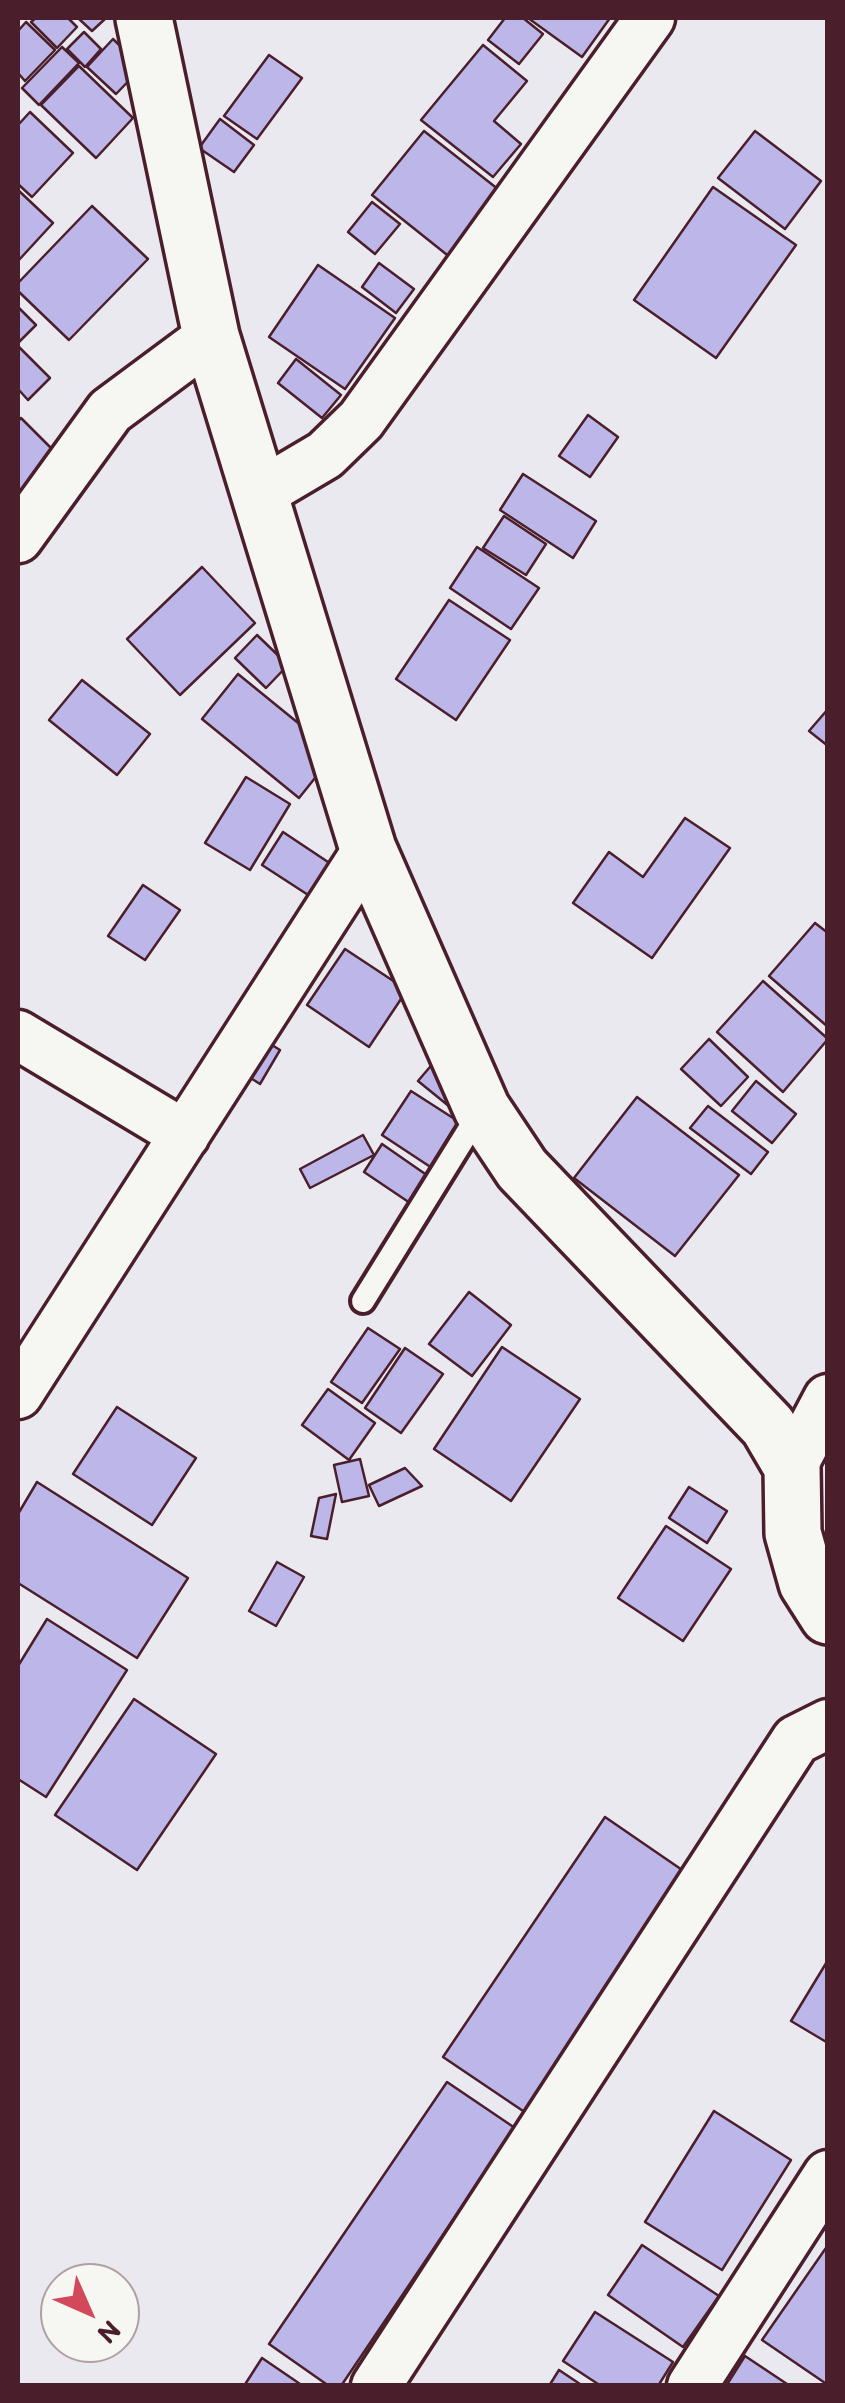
<!DOCTYPE html>
<style>
body{margin:0}
#map{position:relative;width:845px;height:2403px;overflow:hidden;background:#ebe9f0;font-family:Itim,sans-serif}
canvas{display:block}
.frame{position:absolute;inset:0;border:20px solid #4a1f2b;pointer-events:none}
.north{position:absolute;left:40px;top:2263px;width:100px;height:100px;box-sizing:border-box;background:#f6f6f2;border:2px solid #b1a0a2;border-radius:50%;rotate:135deg;font-size:28px;font-weight:700;line-height:40px;text-align:center;color:#4a1f2b}
.north::after{content:'';display:block;margin:auto;width:35px;height:45px;background:#d1495b;clip-path:polygon(50% 0,100% 100%,50% 72%,0 100%)}
</style>
<div id="map">
<canvas width="845" height="2403"></canvas>
<div class="frame"></div>
<div class="north">N</div>
</div>
<script>
const context = document.querySelector('canvas').getContext('2d');
context.lineJoin = 'round';
function paint(path, color) { context.fillStyle = color; context.fill(path, 'evenodd'); }
const toPath = rows => new Path2D(rows.map(r => 'M' + r).join(''));
function strokePath(path, color, width, dash) { context.strokeStyle = color; context.lineWidth = width; context.lineCap = dash ? 'butt' : 'round'; context.setLineDash(dash || []); context.stroke(path); }
const building = toPath([
 [36,18,68,18,77,27,57,48,31,22,36,18],
 [78,18,106,18,92,31,78,18],
 [505,18,523,18,543,34,519,64,488,40,505,18],
 [528,18,610,18,582,57,528,18],
 [26,22,55,50,25,81,18,73,18,31,26,22],
 [84,32,101,49,85,67,67,49,84,32],
 [113,39,142,67,116,94,87,67,113,39],
 [483,45,527,81,494,121,521,144,493,177,421,120,483,45],
 [62,47,79,63,39,105,22,88,62,47],
 [269,55,302,78,257,139,224,116,269,55],
 [79,66,133,118,96,158,41,105,79,66],
 [30,112,73,153,32,197,18,184,18,125,30,112],
 [220,119,254,145,234,172,199,148,220,119],
 [424,131,508,197,456,262,372,195,424,131],
 [755,131,821,181,785,229,718,178,755,131],
 [713,187,796,245,716,358,634,300,713,187],
 [18,190,53,223,18,261,18,190],
 [372,202,400,224,375,254,348,232,372,202],
 [92,206,148,259,69,340,18,291,18,283,92,206],
 [379,263,414,289,396,313,362,287,379,263],
 [318,265,395,318,345,389,269,337,318,265],
 [18,307,36,325,18,343,18,307],
 [18,346,50,378,28,400,18,389,18,346],
 [296,359,341,395,322,418,278,383,296,359],
 [588,415,618,437,590,477,559,456,588,415],
 [21,418,56,453,18,493,18,421,21,418],
 [523,474,596,521,573,558,500,510,523,474],
 [504,516,546,544,526,575,483,548,504,516],
 [477,547,539,588,511,629,450,588,477,547],
 [202,567,255,623,180,695,127,639,202,567],
 [449,600,510,640,456,720,396,679,449,600],
 [257,635,288,665,266,688,235,658,257,635],
 [238,674,335,753,299,798,202,719,238,674],
 [82,680,150,734,117,775,49,720,82,680],
 [828,709,828,746,809,731,828,709],
 [246,777,290,804,250,870,205,843,246,777],
 [685,818,730,848,652,958,573,903,609,852,643,877,685,818],
 [283,832,340,870,319,902,262,865,283,832],
 [143,885,180,910,145,960,108,936,143,885],
 [815,923,828,933,828,1027,769,976,815,923],
 [345,949,407,990,369,1047,307,1005,345,949],
 [763,981,828,1039,783,1092,717,1032,763,981],
 [709,1039,748,1077,721,1106,681,1069,709,1039],
 [267,1042,280,1050,260,1084,246,1075,267,1042],
 [435,1061,467,1086,450,1107,418,1081,435,1061],
 [756,1081,796,1114,772,1143,732,1111,756,1081],
 [411,1091,464,1125,435,1170,382,1135,411,1091],
 [637,1097,739,1175,675,1256,574,1178,637,1097],
 [708,1106,768,1152,751,1174,690,1128,708,1106],
 [363,1135,374,1155,310,1188,300,1169,363,1135],
 [382,1144,431,1178,413,1205,364,1172,382,1144],
 [469,1292,511,1325,472,1376,429,1344,469,1292],
 [368,1328,400,1349,362,1403,331,1382,368,1328],
 [502,1347,580,1399,511,1501,434,1449,502,1347],
 [405,1348,443,1374,401,1433,365,1408,405,1348],
 [328,1389,375,1423,349,1460,302,1425,328,1389],
 [117,1407,196,1458,152,1525,73,1474,117,1407],
 [360,1459,369,1496,342,1502,334,1465,360,1459],
 [405,1468,422,1486,379,1506,369,1485,405,1468],
 [37,1482,188,1578,137,1658,18,1583,18,1514,37,1482],
 [689,1487,727,1511,707,1543,669,1518,689,1487],
 [336,1494,327,1539,311,1536,319,1498,336,1494],
 [666,1526,731,1569,683,1641,618,1598,666,1526],
 [277,1562,304,1577,276,1626,249,1611,277,1562],
 [47,1619,127,1670,46,1797,18,1779,18,1666,47,1619],
 [134,1699,216,1754,137,1870,55,1815,134,1699],
 [605,1817,688,1874,526,2113,443,2057,605,1817],
 [828,1960,828,2043,791,2021,828,1960],
 [447,2082,515,2128,341,2386,329,2386,269,2344,447,2082],
 [714,2111,791,2160,722,2270,645,2222,714,2111],
 [642,2245,719,2296,683,2347,608,2295,642,2245],
 [828,2245,828,2385,762,2340,828,2245],
 [595,2312,673,2362,658,2386,601,2386,563,2361,595,2312],
 [745,2356,790,2386,726,2386,745,2356],
 [262,2358,303,2386,244,2386,262,2358],
 [559,2370,583,2386,549,2386,559,2370]
]);
const lane = toPath([
 [363,1301,480,1112]
]);
const street = toPath([
 [259,494,325,455,361,420,650,18],
 [18,538,110,411,211,336],
 [18,1035,185,1135],
 [18,1394,368,849],
 [792,1467,828,1399],
 [376,2386,796,1740,828,1724],
 [692,2386,828,2175]
]);
const secondary = toPath([
 [144,18,211,336,368,849,482,1109,522,1169,768,1426,792,1467,793,1533,807,1583,828,1616]
]);
paint(building, '#bdb7e9');
strokePath(building, '#4a1f2b', 2.5);
strokePath(lane, '#4a1f2b', 30);
strokePath(street, '#4a1f2b', 55);
strokePath(secondary, '#4a1f2b', 62);
strokePath(lane, '#f6f6f2', 22);
strokePath(street, '#f6f6f2', 48);
strokePath(secondary, '#f6f6f2', 55);
</script>
